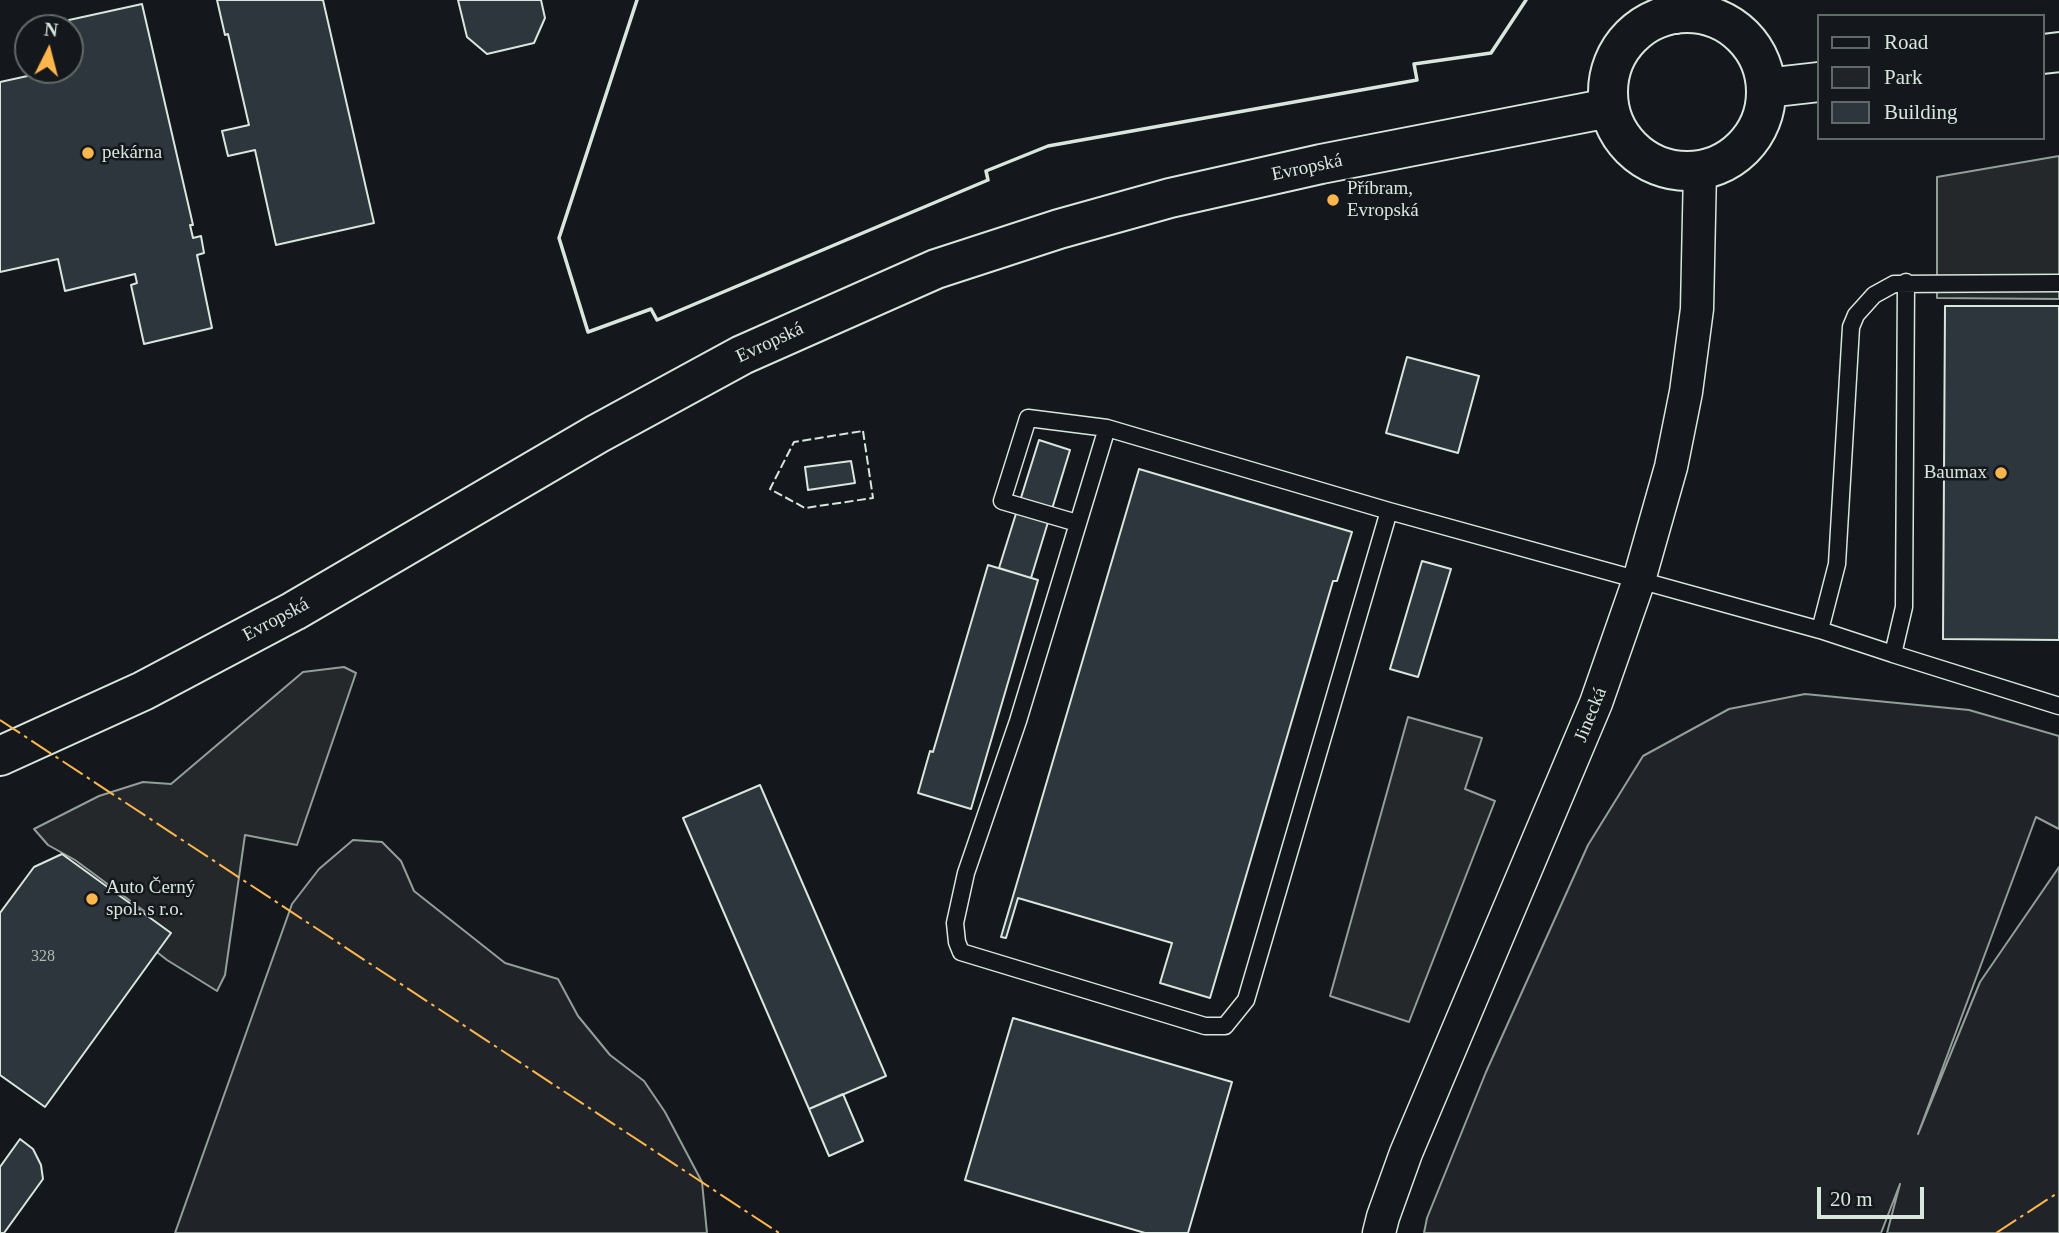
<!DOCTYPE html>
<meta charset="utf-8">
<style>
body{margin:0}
#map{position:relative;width:2059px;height:1233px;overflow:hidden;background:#14181c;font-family:Georgia,serif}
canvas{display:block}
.legend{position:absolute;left:1817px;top:14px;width:228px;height:126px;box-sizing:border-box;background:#14181c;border:2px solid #626a69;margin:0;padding:9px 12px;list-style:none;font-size:21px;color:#d8e6dc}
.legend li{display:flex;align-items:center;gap:14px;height:35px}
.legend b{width:35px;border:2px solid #626a69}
.north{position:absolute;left:14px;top:14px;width:70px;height:70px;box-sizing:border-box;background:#14181c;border:2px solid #626a69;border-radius:50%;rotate:6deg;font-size:19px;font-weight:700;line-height:28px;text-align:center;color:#d8e6dc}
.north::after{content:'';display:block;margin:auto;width:24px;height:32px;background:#ffb74d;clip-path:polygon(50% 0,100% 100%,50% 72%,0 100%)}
.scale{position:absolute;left:1817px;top:1187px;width:107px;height:32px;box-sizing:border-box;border:4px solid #d8e6dc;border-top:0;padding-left:9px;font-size:21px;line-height:24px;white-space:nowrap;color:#d8e6dc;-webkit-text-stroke:5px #14181c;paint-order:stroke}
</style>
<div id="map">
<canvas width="2059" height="1233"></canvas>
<ul class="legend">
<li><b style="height:9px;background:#14181c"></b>Road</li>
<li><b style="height:19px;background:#202428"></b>Park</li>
<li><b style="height:19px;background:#2c363c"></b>Building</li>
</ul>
<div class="north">N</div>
<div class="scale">20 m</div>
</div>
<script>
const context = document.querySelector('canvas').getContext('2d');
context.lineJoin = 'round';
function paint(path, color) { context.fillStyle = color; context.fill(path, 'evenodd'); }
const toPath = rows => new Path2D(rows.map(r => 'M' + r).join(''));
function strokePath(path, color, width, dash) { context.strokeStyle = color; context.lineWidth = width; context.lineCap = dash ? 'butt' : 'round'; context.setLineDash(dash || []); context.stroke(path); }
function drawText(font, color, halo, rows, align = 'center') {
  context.font = font + ' Georgia,serif'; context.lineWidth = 5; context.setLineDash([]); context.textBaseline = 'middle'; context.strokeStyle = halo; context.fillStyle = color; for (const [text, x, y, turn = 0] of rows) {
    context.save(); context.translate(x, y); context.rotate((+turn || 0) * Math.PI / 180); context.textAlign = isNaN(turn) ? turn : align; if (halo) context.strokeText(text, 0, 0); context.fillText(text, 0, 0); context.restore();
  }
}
const green = toPath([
 [1805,694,1969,710,2059,736,2059,829,2036,817,1918,1134,1980,982,2059,867,2059,1233,1887,1233,1900,1184,1881,1233,1424,1233,1427,1218,1486,1072,1588,845,1643,756,1729,709,1805,694],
 [353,840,382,842,401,861,414,891,505,963,558,979,578,1016,610,1055,644,1081,665,1112,702,1182,707,1233,175,1233,292,904,319,869,353,840]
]);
const parking = toPath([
 [2059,156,2059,299,1937,298,1937,177,2059,156],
 [344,667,356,673,297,845,245,835,225,975,217,991,167,960,139,938,144,911,75,860,48,845,34,829,99,796,143,782,171,784,303,672,344,667],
 [1408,717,1482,738,1465,789,1495,801,1409,1022,1330,996,1408,717]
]);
const building = toPath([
 [217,0,323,0,374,223,276,245,255,150,228,156,222,131,249,125,228,34,225,35,217,0],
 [458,0,541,0,545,18,534,43,487,54,467,37,458,0],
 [142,4,193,225,190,225,193,238,201,236,204,253,197,255,212,328,144,344,131,285,137,283,135,274,65,291,58,259,0,272,0,82,32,75,31,70,70,70,70,51,75,50,69,20,142,4],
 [1945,306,2059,306,2059,640,1943,639,1945,306],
 [1407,357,1479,376,1458,453,1386,433,1407,357],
 [1039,440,1070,450,1031,578,999,568,1039,440],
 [851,461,855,483,808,490,805,467,851,461],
 [1139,469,1352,532,1337,581,1333,581,1210,998,1160,983,1172,943,1018,898,1006,938,1001,937,1139,469],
 [1422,561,1451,569,1418,677,1390,669,1422,561],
 [988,565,1038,580,971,809,918,793,930,751,933,752,988,565],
 [760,785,886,1076,809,1109,683,818,760,785],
 [62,854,171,933,45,1107,0,1075,0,913,34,867,62,854],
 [1013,1018,1232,1082,1188,1233,1145,1233,965,1180,1013,1018],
 [843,1094,863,1141,829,1156,809,1109,843,1094],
 [20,1139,33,1149,41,1165,43,1179,4,1233,0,1233,0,1167,20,1139]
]);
const lane = toPath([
 [1389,511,1246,1000,1225,1026,1205,1026,961,952,957,942,955,923,966,873,1018,721,1107,428,1389,511,1820,630,1893,654,1904,607,1906,282],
 [1077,523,1002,501,1028,418,1107,428],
 [1820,630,1837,564,1851,327,1856,315,1874,295,1894,284,2059,283],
 [1893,654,2059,706]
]);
const street = toPath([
 [1379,1233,1383,1217,1406,1153,1596,703,1639,580,1671,467,1686,392,1697,309,1700,170]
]);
const secondary = toPath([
 [1673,0,1675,14]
]);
const primary = toPath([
 '1608 92a79 79 0 1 1 158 0a79 79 0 1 1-158 0Z',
 [2043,54,2059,52],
 [1766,88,1819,82],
 [0,756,143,691,294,611,597,434,742,355,936,269,1059,229,1170,198,1321,164,1609,108]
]);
const fence = toPath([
 [863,431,873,498,805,508,770,489,794,442,863,431]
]);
const wall = toPath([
 [637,0,559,238,588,332,651,309,657,320,988,180,986,171,1048,146,1417,80,1414,64,1491,53,1526,0]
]);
const power = toPath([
 [0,720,779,1233],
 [1996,1233,2059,1192]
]);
const markers = [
 [88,153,7,"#ffb74d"],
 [1333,200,7,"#ffb74d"],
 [2001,473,7,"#ffb74d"],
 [92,899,7,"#ffb74d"]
];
const numberNames = [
 ["328",43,957]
];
const poiNames = [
 ["pekárna",102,153],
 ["Příbram,",1347,189],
 ["Evropská",1347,211],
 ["Baumax",1987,473,"right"],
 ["Auto Černý",106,888],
 ["spol. s r.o.",106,910]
];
const streetNames = [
 ["Evropská",1307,168,-12],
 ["Evropská",770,343,-25],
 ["Evropská",276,620,-28],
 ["Jinecká",1591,715,-68]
];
paint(green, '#202428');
strokePath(green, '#939e99', 2);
paint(parking, '#24282b');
strokePath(parking, '#939e99', 2);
paint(building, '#2c363c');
strokePath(building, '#d8e6dc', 2);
strokePath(lane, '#d8e6dc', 19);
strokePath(street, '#d8e6dc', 35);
strokePath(secondary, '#d8e6dc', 42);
strokePath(primary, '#d8e6dc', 42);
strokePath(lane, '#14181c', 16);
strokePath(street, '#14181c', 32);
strokePath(secondary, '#14181c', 38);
strokePath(primary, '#14181c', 38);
strokePath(fence, '#d8e6dc', 2, [9, 3.5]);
strokePath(wall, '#d8e6dc', 3.5);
strokePath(power, '#ffb74d', 2, [24, 5, 3.5, 5]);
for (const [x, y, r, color] of markers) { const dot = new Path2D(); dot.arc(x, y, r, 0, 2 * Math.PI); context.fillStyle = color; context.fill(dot); strokePath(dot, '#14181c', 2.5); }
drawText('16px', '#adbab4', null, numberNames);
drawText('19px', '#d8e6dc', '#14181c', poiNames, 'left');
drawText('19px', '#d8e6dc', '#14181c', streetNames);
</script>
